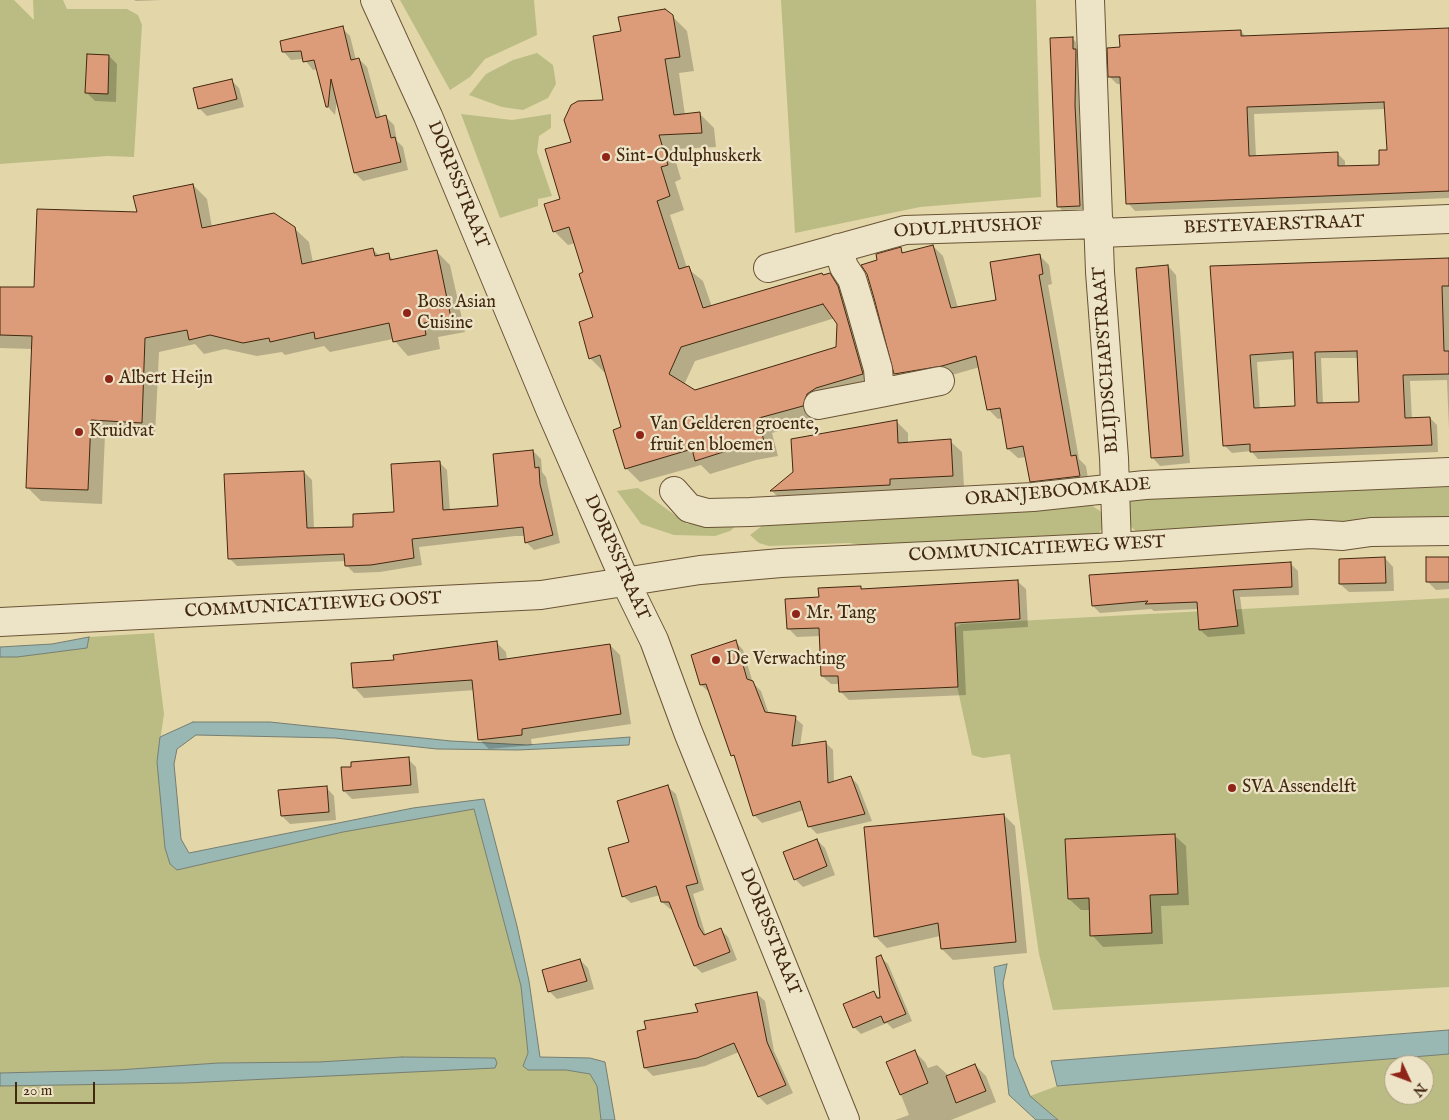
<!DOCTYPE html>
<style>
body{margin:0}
#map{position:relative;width:1449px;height:1120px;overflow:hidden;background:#e3d6a9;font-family:"IM FELL English",serif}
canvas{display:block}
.north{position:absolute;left:1384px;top:1055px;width:50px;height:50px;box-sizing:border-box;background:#ede4c7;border:1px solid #a9997d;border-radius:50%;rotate:133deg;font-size:14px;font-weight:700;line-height:20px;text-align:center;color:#42280f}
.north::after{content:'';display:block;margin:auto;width:18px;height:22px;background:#8f2418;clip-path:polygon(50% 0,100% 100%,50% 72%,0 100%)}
.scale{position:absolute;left:15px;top:1082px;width:80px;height:22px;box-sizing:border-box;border:2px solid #42280f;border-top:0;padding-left:6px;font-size:15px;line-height:18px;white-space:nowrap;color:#42280f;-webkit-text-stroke:4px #ede4c7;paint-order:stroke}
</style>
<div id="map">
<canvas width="1449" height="1120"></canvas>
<div class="north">N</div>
<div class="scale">20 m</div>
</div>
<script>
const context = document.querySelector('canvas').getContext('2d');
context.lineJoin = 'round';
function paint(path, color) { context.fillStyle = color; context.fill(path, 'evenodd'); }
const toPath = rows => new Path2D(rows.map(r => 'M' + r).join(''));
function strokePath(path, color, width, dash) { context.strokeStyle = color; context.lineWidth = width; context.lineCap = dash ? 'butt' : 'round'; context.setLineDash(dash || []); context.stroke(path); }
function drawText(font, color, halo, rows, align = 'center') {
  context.font = font + ' "IM FELL English",serif'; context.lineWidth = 4.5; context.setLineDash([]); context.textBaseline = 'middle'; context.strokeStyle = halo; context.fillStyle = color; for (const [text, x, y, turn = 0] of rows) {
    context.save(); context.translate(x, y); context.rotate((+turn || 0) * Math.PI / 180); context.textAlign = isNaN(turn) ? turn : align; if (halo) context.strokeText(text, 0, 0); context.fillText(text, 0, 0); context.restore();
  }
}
const green = toPath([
 [0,0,14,0,34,20,33,0,63,0,67,9,127,9,138,15,142,25,134,157,108,156,0,164],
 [400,0,534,0,537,35,485,59,470,77,450,90],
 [781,0,1036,0,1041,197,920,207,795,233],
 [537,53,553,65,556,84,548,98,523,110,502,107,469,95,486,74,513,60],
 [461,114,512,120,551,114,551,128,539,136,537,152,552,196,538,199,538,206,500,218],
 [1449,487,1449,521,1137,532,1130,526,1128,503,1139,498],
 [638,488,687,524,746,518,730,531,715,536,674,535,641,524,617,491],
 [1088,503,1100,511,1104,520,1103,526,1098,535,883,548,849,543,769,546,759,543,750,535,771,519],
 [1449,598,1449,987,1053,1010,1039,954,1010,754,983,758,972,755,957,686,953,632,956,627,961,624],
 [154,633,164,714,157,762,165,848,170,864,177,870,343,832,474,809,521,986,528,1053,523,1066,528,1070,566,1070,590,1074,597,1086,601,1120,0,1120,0,1086,185,1083,495,1058,402,1057,319,1062,218,1063,118,1070,0,1073,0,657,17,657,87,648,89,637],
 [1449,1054,1449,1120,1058,1120,1030,1096,1057,1086],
 [1394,1065,1424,1065,1424,1095,1394,1095]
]);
const water = toPath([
 [89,637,87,648,17,657,0,657,0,647,52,644,89,637],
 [193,722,270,722,451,741,527,745,630,737,629,745,518,750,437,749,335,738,196,735,177,749,174,764,181,839,189,853,413,808,484,799,517,926,529,981,540,1057,590,1058,605,1062,615,1120,601,1120,597,1086,590,1074,566,1070,528,1070,523,1066,528,1053,521,986,474,809,343,832,177,870,170,864,165,848,157,762,160,737,193,722],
 [1007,964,1003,983,1014,1057,1030,1096,1058,1120,1036,1120,1009,1095,994,967,1007,964],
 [1449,1030,1449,1054,1057,1086,1051,1061,1449,1030],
 [402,1057,495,1058,497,1063,495,1068,185,1083,0,1086,0,1073,118,1070,218,1063,319,1062,402,1057]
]);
const shadow = toPath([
 [134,0,162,0,136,1],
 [672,16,687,31,694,71,679,73,685,115,700,114,714,128,716,147,672,149,681,179,675,182,684,210,670,215,687,268,703,281,712,307,829,275,844,289,876,388,821,408,817,420,772,433,778,456,756,460,710,474,701,465,640,482,626,468,623,428,606,371,604,372,590,358,594,318,585,273,575,243,568,245,554,231,572,142,605,101,622,32],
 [835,318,838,324,838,348,695,392,684,385,695,361],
 [342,28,350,36,356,60,359,59,367,67,381,118,386,117,394,125,397,141,403,147,408,170,363,181,355,173,337,100,335,115,327,106,318,69,313,70,304,59,291,60,283,51],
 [1449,29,1449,198,1135,211,1128,203,1121,84,1117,84,1110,77,1241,31,1246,37],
 [1386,109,1388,152,1380,166,1345,167,1345,161,1337,153,1256,157,1254,114],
 [1072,38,1076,42,1077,51,1079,54,1079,109,1083,209,1062,210,1058,206],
 [109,56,117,64,116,102,95,101,87,93],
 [231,80,239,88,244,107,207,116,199,108],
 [193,185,207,199,212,227,294,228,309,242,313,263,373,250,380,256,388,255,394,260,436,251,450,265,465,332,438,337,440,349,408,356,393,339,330,352,324,346,285,355,282,352,257,356,225,349,204,354,195,344,159,352,155,436,105,434,102,504,41,501,27,487,33,349,0,348,0,288,35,289,138,214],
 [933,246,943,256,958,308,997,301,1039,255,1049,265,1052,284,1048,285,1079,459,1086,466,1089,485,1041,491,1031,481,1027,457,1018,458,1008,449,1003,418,998,419,988,409,980,367,952,375,905,383,895,374,879,261,900,249,905,254],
 [1449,259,1449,429,1447,380,1410,381,1412,419,1430,418,1437,425,1438,452,1258,459,1251,451,1232,453,1225,446,1212,268],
 [1321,358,1359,358,1360,403,1323,404],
 [1295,359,1297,407,1260,409,1257,362],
 [1168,266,1176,275,1190,463,1160,466,1152,457],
 [896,421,908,433,908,443,950,441,962,452,964,487,901,490,901,496,783,502,772,491,794,472],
 [533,451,541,459,542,472,546,477,560,543,534,550,526,542,525,536,515,536,419,547,422,565,380,572,354,573,346,565,346,561,237,566,229,558,304,472,312,480,314,529,355,528,395,513,439,462,447,470,450,511,499,507],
 [1385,558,1393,567,1394,591,1349,592,1340,584],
 [1449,558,1449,589,1436,590,1428,582],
 [1291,564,1298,571,1299,595,1240,597,1245,634,1208,637,1200,630,1199,609,1154,611,1151,609,1100,613,1093,606],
 [1017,581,1026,589,1028,627,963,631,966,695,849,700,840,691,840,684,831,684,822,676,821,636,797,637,788,628,820,598,861,588,863,590],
 [496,642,506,652,507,661,610,645,620,655,631,724,531,739,532,745,489,749,479,739,475,690,364,698,354,687,395,661],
 [736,642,743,650,753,683,761,691,769,714,795,718,803,725,800,746,825,742,833,750,834,782,851,777,858,785,872,821,817,834,809,826,804,810,762,823,754,815,737,760,733,755,709,692,701,685],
 [408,759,416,767,419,793,352,799,344,791],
 [326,787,334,796,336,820,290,824,282,816],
 [668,787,676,794,704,890,693,894,706,936,721,930,728,937,737,960,702,973,695,966,673,909,670,909,662,902,660,895,631,903,623,896,631,843],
 [1004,815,1015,826,1027,953,953,960,942,949,940,936,887,948,875,936],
 [1174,835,1186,846,1189,905,1161,906,1163,944,1103,947,1092,935,1090,910,1081,910,1069,899],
 [817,840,825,848,835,875,803,887,795,879],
 [880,957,888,964,912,1021,893,1029,887,1023,861,1034,854,1027,874,992,881,1000],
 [580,960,588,968,594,989,557,999,549,991],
 [757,994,765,1001,774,1051,793,1093,767,1105,759,1097,739,1052,705,1066,653,1076,645,1068,647,1030],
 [914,1051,925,1062,928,1068,937,1065,949,1076,975,1065,986,1076,996,1102,951,1120,895,1120,909,1115,888,1062]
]);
const building = toPath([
 [665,9,673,15,680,57,665,59,674,115,700,112,702,133,659,135,668,165,661,167,670,196,657,201,679,269,689,266,703,308,822,273,823,275,830,273,838,286,863,374,816,388,807,394,803,406,759,418,764,442,742,446,695,461,692,449,625,469,613,430,621,427,600,355,589,359,579,322,593,317,579,274,583,272,569,227,553,232,544,204,560,199,545,149,571,142,564,120,571,105,578,101,603,100,593,36,621,31,618,17,665,9],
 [823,304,837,324,836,347,695,390,669,374,681,347,823,304],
 [343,26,351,60,359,58,376,118,386,115,391,138,395,137,401,162,354,173,331,79,328,107,326,107,314,60,303,62,301,51,282,52,280,41,343,26],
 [1449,28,1449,191,1126,204,1120,77,1108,77,1107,48,1120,47,1119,35,1241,30,1241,36,1449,28],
 [1384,102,1387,150,1379,150,1379,165,1338,166,1338,152,1249,156,1247,107,1384,102],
 [1073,37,1073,49,1076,49,1075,105,1080,206,1057,207,1050,38,1073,37],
 [87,54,109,55,108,94,85,93,87,54],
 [232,79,237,99,198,109,193,88,232,79],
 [193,184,202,228,274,213,295,227,302,264,373,248,375,256,389,253,390,260,437,250,451,318,424,323,426,335,393,342,389,323,315,339,314,332,270,342,269,338,243,343,210,335,189,340,187,330,145,338,142,423,91,420,88,490,26,488,32,336,0,335,0,287,34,287,37,209,137,212,133,196,193,184],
 [933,245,951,308,996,300,990,262,1040,254,1043,274,1039,275,1071,456,1076,455,1080,476,1030,482,1023,446,1007,449,1000,408,987,410,976,356,942,366,894,374,874,298,867,274,861,265,877,260,876,254,901,247,902,253,933,245],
 [1449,258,1449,286,1442,286,1444,351,1449,351,1449,374,1403,375,1405,418,1430,417,1432,445,1250,452,1250,444,1223,446,1210,266,1449,258],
 [1357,351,1359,402,1317,403,1315,352,1357,351],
 [1293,352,1295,406,1254,408,1250,355,1293,352],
 [1168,265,1183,456,1151,458,1136,268,1168,265],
 [897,420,898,443,951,439,953,476,890,479,890,485,770,491,793,472,791,439,897,420],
 [533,450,535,468,539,467,540,484,553,535,525,543,523,527,412,539,414,558,371,565,345,566,344,554,228,559,224,474,304,471,307,528,353,527,353,514,394,512,391,464,440,461,443,510,498,506,493,454,533,450],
 [1385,557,1386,583,1339,584,1339,559,1385,557],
 [1426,557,1449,557,1449,582,1426,582,1426,557],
 [1291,562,1292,587,1233,590,1238,626,1199,630,1197,602,1145,604,1148,601,1092,606,1089,575,1291,562],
 [1018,580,1020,619,955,623,958,687,839,692,838,676,821,676,819,628,787,629,785,599,819,597,818,588,861,586,861,589,1018,580],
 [736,640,747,679,753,681,765,712,796,716,792,746,826,741,828,783,851,776,865,814,808,827,800,801,753,816,734,755,731,756,706,684,700,685,691,655,736,640],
 [497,641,499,660,610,644,621,714,522,729,522,735,478,740,472,680,353,688,351,663,394,660,393,655,497,641],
 [409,757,411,785,343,791,341,767,351,767,351,762,409,757],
 [668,785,698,883,686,886,699,927,704,935,721,928,730,952,694,966,669,902,661,902,656,886,622,897,608,848,629,842,617,801,668,785],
 [327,786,329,812,281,816,278,790,327,786],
 [1004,814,1016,942,941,949,938,923,874,937,864,827,1004,814],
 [1175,834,1178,894,1150,895,1152,933,1090,936,1089,898,1068,899,1065,839,1175,834],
 [817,839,827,866,794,880,783,852,817,839],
 [881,955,906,1014,884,1023,881,1016,853,1028,843,1004,874,991,877,998,880,998,876,957,881,955],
 [580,959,587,981,548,992,542,970,580,959],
 [757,992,767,1042,786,1085,758,1097,734,1043,697,1058,644,1068,637,1031,646,1029,644,1021,698,1012,695,1004,757,992],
 [915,1050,928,1083,900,1095,886,1062,915,1050],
 [975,1064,986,1091,956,1103,946,1076,975,1064]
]);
const minor = toPath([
 [1090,0,1100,272,1114,458,1117,547],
 [1100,233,1449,219],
 [768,268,905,230,1100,224],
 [880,393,940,381],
 [818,405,880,393,878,369,859,302,852,279,844,267,838,248],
 [674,491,689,508,707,513,750,512,1033,497,1145,485,1449,472]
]);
const tertiary = toPath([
 [375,0,428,116,550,409,626,583,654,640,688,732,845,1120],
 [0,622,541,595,700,570,781,563,1117,547,1311,534,1343,536,1371,532,1449,531]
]);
const markers = [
 [606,157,5,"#8f2418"],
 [407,313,5,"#8f2418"],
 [109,379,5,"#8f2418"],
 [79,432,5,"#8f2418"],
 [640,435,5,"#8f2418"],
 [796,614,5,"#8f2418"],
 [716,660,5,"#8f2418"],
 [1232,788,5,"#8f2418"]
];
const poiNames = [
 ["Sint-Odulphuskerk",616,157],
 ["Boss Asian",417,303],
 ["Cuisine",417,324],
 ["Albert Heijn",119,379],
 ["Van Gelderen groente,",650,425],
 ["fruit en bloemen",650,446],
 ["Kruidvat",89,432],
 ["Mr. Tang",806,614],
 ["De Verwachting",726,660],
 ["SVA Assendelft",1242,788]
];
const streetNames = [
 ["DORPSSTRAAT",457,185,68],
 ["BESTEVAERSTRAAT",1274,226,-2],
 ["ODULPHUSHOF",968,229,-3],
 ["BLIJDSCHAPSTRAAT",1107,360,-94],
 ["ORANJEBOOMKADE",1058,493,-5],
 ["COMMUNICATIEWEG WEST",1037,550,-3],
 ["DORPSSTRAAT",616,558,66],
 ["COMMUNICATIEWEG OOST",313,606,-3],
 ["DORPSSTRAAT",769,932,68]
];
paint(green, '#bbbc83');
paint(water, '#99b7b3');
strokePath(water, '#767e71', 1);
paint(shadow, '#0003');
paint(building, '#dc9c7a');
strokePath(building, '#42280f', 1);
strokePath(minor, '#6a5436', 30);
strokePath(tertiary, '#6a5436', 30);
strokePath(minor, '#ede4c7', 28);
strokePath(tertiary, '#ede4c7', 28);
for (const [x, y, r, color] of markers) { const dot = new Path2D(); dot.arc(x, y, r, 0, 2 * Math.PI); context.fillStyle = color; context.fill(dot); strokePath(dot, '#ede4c7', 2); }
drawText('18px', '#42280f', '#ede4c7', poiNames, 'left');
drawText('18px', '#42280f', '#ede4c7', streetNames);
</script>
